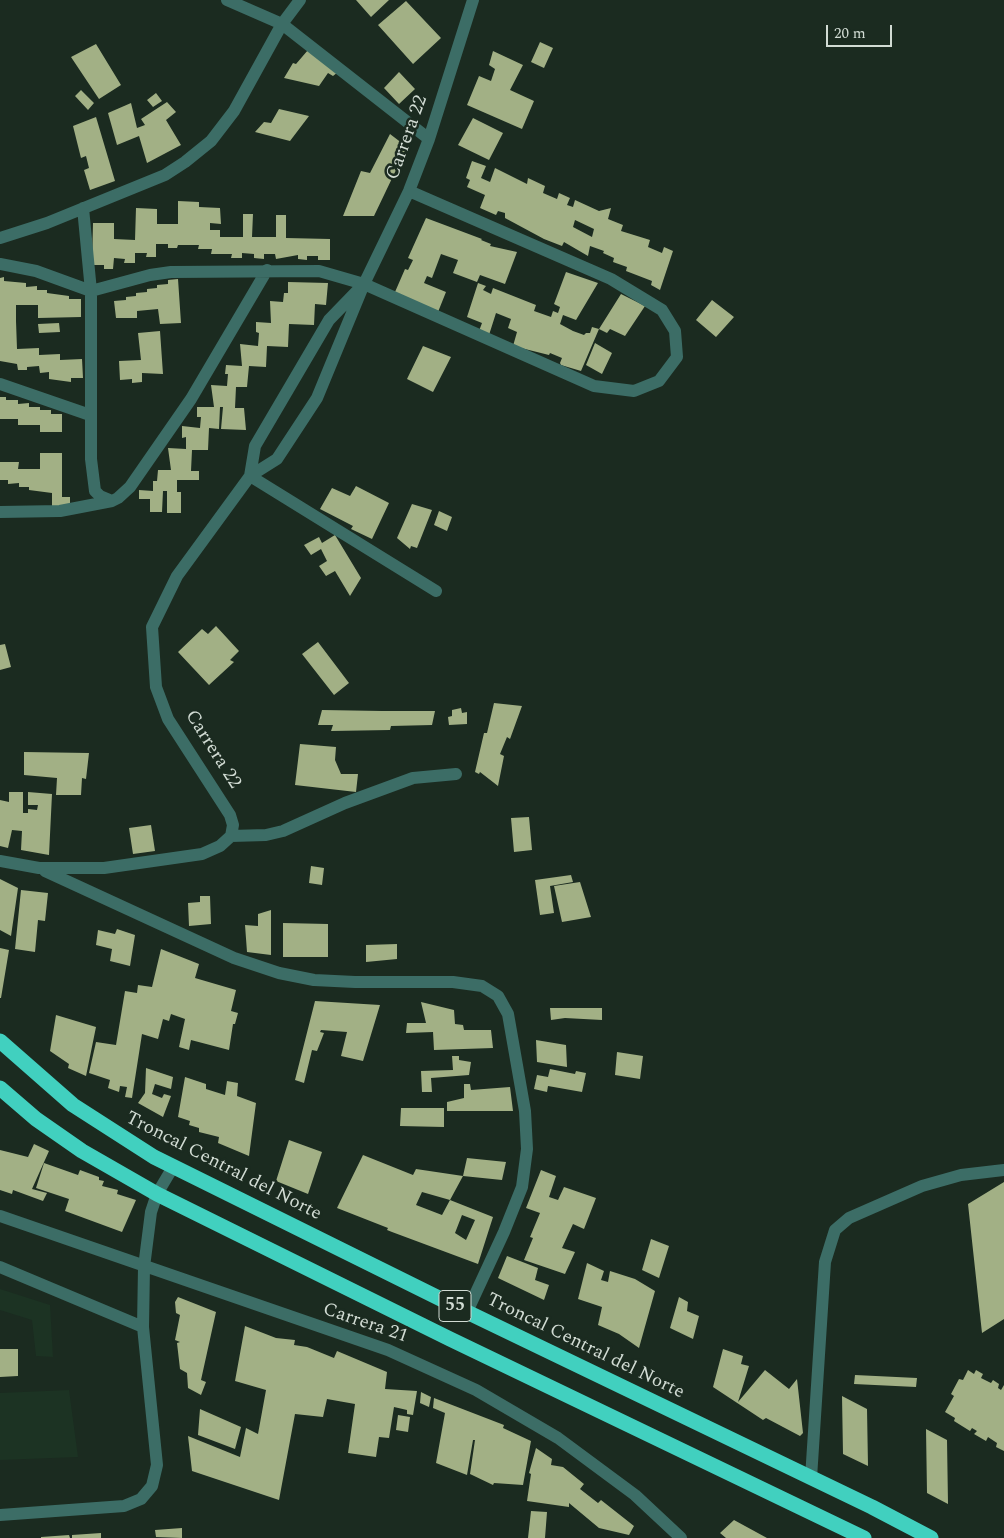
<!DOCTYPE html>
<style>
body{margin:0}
#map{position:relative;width:1004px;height:1538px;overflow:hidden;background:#1b2b20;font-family:Spectral,serif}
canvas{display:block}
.scale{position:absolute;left:826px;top:25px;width:66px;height:22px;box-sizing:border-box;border:2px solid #d1dbd3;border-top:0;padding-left:6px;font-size:15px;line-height:18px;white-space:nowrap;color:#d1dbd3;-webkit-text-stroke:4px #1b2b20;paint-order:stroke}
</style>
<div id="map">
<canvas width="1004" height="1538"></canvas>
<div class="scale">20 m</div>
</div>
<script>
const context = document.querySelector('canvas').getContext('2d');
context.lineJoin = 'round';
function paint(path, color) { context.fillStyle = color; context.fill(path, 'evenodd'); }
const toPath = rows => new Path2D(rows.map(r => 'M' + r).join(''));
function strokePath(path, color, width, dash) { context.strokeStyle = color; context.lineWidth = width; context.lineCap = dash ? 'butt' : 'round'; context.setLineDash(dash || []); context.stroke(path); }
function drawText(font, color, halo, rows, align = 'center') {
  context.font = font + ' Spectral,serif'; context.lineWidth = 5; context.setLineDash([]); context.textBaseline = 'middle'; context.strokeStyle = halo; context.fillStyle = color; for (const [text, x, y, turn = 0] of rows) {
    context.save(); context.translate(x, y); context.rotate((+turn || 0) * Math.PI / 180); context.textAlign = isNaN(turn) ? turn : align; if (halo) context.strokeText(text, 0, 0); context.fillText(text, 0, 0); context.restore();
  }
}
const built = toPath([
 [0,1289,50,1305,53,1357,36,1356,32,1320,0,1310],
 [69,1390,78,1457,0,1460,0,1393]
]);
const building = toPath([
 [356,0,389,0,371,17],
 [406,1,441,38,413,64,378,25],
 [540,42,553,48,544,68,531,62],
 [96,44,121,85,99,99,71,57],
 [308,50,338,72,333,76,328,73,319,86,284,78,293,63,296,64],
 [493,51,523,65,510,90,534,101,522,129,467,105,479,76,491,81,495,69,489,65],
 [399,72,415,89,399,104,384,88],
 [81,90,94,103,88,110,75,96],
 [156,93,162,101,153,107,147,100],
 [167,102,176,112,166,120,181,145,147,163,139,136,117,145,108,113,131,103,137,128,145,125,141,119],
 [279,109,309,116,290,141,255,132,264,122,271,123],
 [96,117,115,181,90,190,84,170,89,168,86,156,81,158,73,126],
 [473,118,503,133,489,160,458,145],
 [390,134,407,147,374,216,343,216,361,171,370,173],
 [472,161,486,166,481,178,490,182,495,168,527,184,528,178,545,186,543,193,557,199,559,193,570,198,567,205,573,207,575,200,599,211,611,208,608,219,623,225,621,231,650,240,648,247,662,253,664,247,673,251,660,290,651,285,652,281,626,271,627,267,613,262,614,258,603,253,604,251,590,246,588,256,564,242,562,246,544,239,505,218,505,213,498,211,496,215,480,208,485,195,467,187,470,180,466,178],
 [575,220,594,229,592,237,573,227],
 [178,201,199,202,199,207,220,208,221,224,210,223,210,230,220,230,220,237,243,237,243,214,253,214,252,237,276,237,276,215,286,215,286,238,330,239,330,260,318,260,318,256,307,256,307,260,298,259,298,255,276,259,275,254,264,254,264,259,254,258,254,254,242,253,242,258,231,258,232,254,211,254,212,249,198,249,199,245,178,245,177,248,168,248,168,244,156,244,156,257,146,257,147,253,135,253,135,263,124,263,125,259,114,258,113,269,104,269,104,265,92,265,93,223,114,223,114,239,135,240,136,208,157,209,157,224,178,224],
 [426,218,482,239,481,240,491,244,490,246,517,252,505,284,480,275,477,282,453,273,458,260,441,254,432,278,427,276,424,283,446,292,438,312,395,292,405,269,408,270,413,260,408,258],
 [566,272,598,283,576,320,563,315,560,324,573,331,584,335,586,333,590,333,592,327,599,329,621,294,645,306,625,336,610,329,607,333,599,329,581,371,561,365,560,363,562,358,550,353,549,355,513,346,517,332,508,328,511,319,496,313,489,335,479,331,482,323,467,317,478,283,486,286,483,290,491,294,493,288,536,305,534,311,551,317,553,311,558,313,560,307,554,304],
 [4,277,4,281,26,283,26,287,37,286,37,290,47,290,47,293,69,296,69,299,81,299,81,317,38,318,38,305,16,305,16,321,17,349,39,348,39,355,60,354,60,360,82,359,83,378,71,378,71,382,49,379,49,372,40,373,39,366,27,367,27,370,18,370,17,364,0,361,0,278],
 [178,279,181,323,160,324,158,309,137,311,137,318,116,318,114,301,126,300,126,297,136,296,136,293,147,292,147,289,157,288,157,285,168,284,168,280],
 [288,282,328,283,326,305,315,304,314,325,289,324,288,347,267,346,266,367,249,366,247,387,236,387,235,408,244,408,246,430,221,429,223,407,220,407,219,429,209,428,208,450,192,450,191,471,199,471,199,480,177,480,177,492,181,492,181,513,167,513,167,491,163,491,162,512,150,512,150,499,139,499,139,490,153,491,153,481,157,481,158,470,171,470,168,448,186,449,186,437,182,438,182,426,200,428,201,417,197,417,197,407,214,407,211,385,227,386,228,374,225,374,226,365,242,366,240,344,258,346,259,333,256,332,256,322,271,323,270,301,283,302,284,293,288,293],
 [712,300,734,317,716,337,696,320],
 [59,323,60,332,39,333,38,324],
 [160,331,163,374,142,373,142,382,132,383,132,379,120,380,119,361,141,360,138,333],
 [595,343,612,353,602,374,586,365],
 [423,346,451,357,433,392,407,379],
 [0,397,6,397,6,400,18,400,18,404,29,403,29,407,40,407,40,410,51,410,51,414,62,414,62,432,40,432,40,425,18,425,18,419,0,419],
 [40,453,62,453,62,497,70,497,70,507,52,507,52,493,29,490,29,487,19,487,19,483,8,484,8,480,0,480,0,462,19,462,18,469,40,469],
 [356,486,389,503,372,539,351,529,353,526,320,509,332,488,350,496],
 [412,504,432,510,417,548,411,546,410,549,397,538],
 [439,511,452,517,447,531,434,525],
 [335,535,361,578,350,596,335,571,326,576,319,566,327,561,321,549,311,555,304,545,319,537,322,543],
 [216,626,239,651,230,660,234,662,209,685,178,652,202,629,208,634],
 [318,642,349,683,334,695,302,654],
 [5,644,11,667,0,670,0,645],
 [494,703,522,706,510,739,507,737,500,754,504,756,498,786,480,772,479,774,475,772,484,733,487,733],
 [461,708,462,713,467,712,467,724,449,725,448,717,452,716,452,710],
 [322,710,382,711,435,711,432,725,391,726,390,730,331,731,333,725,318,725],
 [300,744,336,747,335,760,341,774,358,774,356,792,295,785],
 [24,752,89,753,86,779,82,778,81,795,56,795,57,778,24,775],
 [9,792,23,792,23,813,28,813,28,809,37,810,38,805,28,805,28,792,52,794,49,855,21,850,22,831,12,830,8,848,0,846,0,800,9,802],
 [529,817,532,850,514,852,511,818],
 [151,825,155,851,133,854,129,828],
 [311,866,324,868,322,885,309,883],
 [571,875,573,882,550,886,554,913,540,915,535,880],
 [0,879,18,888,11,936,0,930],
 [580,882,591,917,562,922,554,886],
 [21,890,48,893,45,921,38,920,35,952,15,949],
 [200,896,210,896,211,924,189,926,188,903,200,902],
 [271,910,271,955,247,952,245,925,258,926,258,914],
 [283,923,328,924,328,957,283,957],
 [117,929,135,935,130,966,110,961,112,949,96,945,98,930,115,934],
 [397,944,397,959,366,962,366,945],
 [0,948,9,950,1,998,0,998],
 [161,949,199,964,195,978,236,990,231,1011,238,1013,235,1024,233,1024,229,1050,191,1040,189,1050,179,1047,185,1019,171,1014,169,1021,163,1019,158,1039,142,1034,132,1098,125,1097,127,1087,120,1086,119,1092,108,1088,110,1080,89,1073,96,1042,116,1045,125,991,137,993,138,985,152,987],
 [315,1001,380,1005,363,1061,341,1056,347,1032,321,1030,320,1032,324,1033,317,1051,312,1050,304,1083,295,1080],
 [421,1002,454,1010,455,1024,463,1025,464,1030,491,1030,493,1048,434,1050,433,1032,406,1033,407,1023,426,1023],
 [550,1008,602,1008,602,1020,565,1018,551,1020],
 [56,1015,96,1027,86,1076,68,1068,69,1064,50,1051],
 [536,1040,566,1045,567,1067,537,1062],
 [617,1052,643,1056,640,1079,615,1075],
 [452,1056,459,1056,459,1060,471,1062,469,1075,431,1078,432,1092,422,1092,421,1071,453,1070],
 [146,1068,173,1077,171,1089,155,1084,152,1094,162,1098,164,1094,171,1096,163,1117,138,1103,145,1093],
 [550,1069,575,1074,576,1071,586,1073,582,1092,548,1086,547,1092,534,1089,537,1075,548,1077],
 [185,1077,206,1084,206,1089,225,1095,227,1081,238,1083,237,1096,256,1103,249,1156,218,1143,219,1137,199,1132,199,1128,189,1125,190,1121,178,1117],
 [464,1084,470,1084,471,1090,510,1087,513,1111,447,1111,447,1102,464,1098],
 [401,1108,444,1108,444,1127,400,1126],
 [289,1140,322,1152,308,1194,276,1181],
 [34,1144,49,1151,32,1189,47,1193,43,1201,13,1190,12,1194,0,1190,0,1150,28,1157],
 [363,1155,413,1175,416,1169,463,1176,450,1200,422,1192,416,1205,442,1215,450,1200,493,1217,478,1264,392,1232,387,1230,388,1228,337,1208],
 [462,1215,475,1220,466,1240,455,1233],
 [467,1158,506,1162,502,1180,463,1176],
 [44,1163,78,1175,80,1170,99,1177,99,1180,104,1181,102,1186,118,1190,117,1194,136,1200,122,1232,65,1211,69,1199,36,1188],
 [541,1170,556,1176,549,1197,558,1200,564,1187,596,1198,584,1229,573,1224,562,1248,575,1252,565,1274,524,1260,533,1238,530,1237,540,1213,526,1208],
 [1004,1182,1004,1319,982,1333,968,1204],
 [651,1239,669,1246,659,1278,642,1270],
 [507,1256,538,1268,535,1280,549,1285,544,1300,498,1278],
 [587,1263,604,1271,601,1280,608,1282,610,1271,635,1279,655,1291,639,1348,619,1334,598,1325,602,1307,578,1299],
 [178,1297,216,1312,201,1380,206,1382,201,1395,188,1388,187,1373,180,1369,177,1343,180,1342,175,1340,180,1315,176,1313,175,1302],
 [679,1297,688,1302,687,1311,699,1316,693,1339,670,1328],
 [245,1326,276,1338,295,1340,294,1345,307,1347,334,1358,337,1351,387,1372,385,1389,417,1391,413,1415,407,1414,407,1410,394,1407,389,1438,379,1437,376,1457,348,1453,355,1404,327,1399,323,1417,295,1414,279,1500,192,1471,188,1436,240,1457,246,1428,258,1434,266,1390,235,1381],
 [0,1349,18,1349,18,1376,0,1377],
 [723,1349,743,1356,741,1364,749,1366,738,1402,765,1370,789,1389,797,1379,803,1433,800,1436,766,1418,763,1420,713,1387],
 [968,1370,974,1374,976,1370,983,1374,981,1378,991,1383,993,1380,999,1384,998,1388,1001,1390,1004,1385,1004,1451,996,1447,997,1443,988,1437,986,1441,974,1434,977,1431,972,1428,970,1431,954,1421,955,1418,945,1412,954,1396,951,1394,959,1379,963,1380],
 [855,1375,917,1378,916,1387,854,1384],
 [421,1392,431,1397,429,1407,420,1403],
 [842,1396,867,1409,868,1466,843,1454],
 [434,1398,504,1425,503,1428,531,1441,523,1485,494,1483,493,1485,470,1474,475,1440,473,1440,467,1475,436,1463,445,1413,433,1408],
 [200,1409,241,1427,235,1449,198,1435],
 [398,1415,410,1417,408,1432,396,1430],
 [926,1429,947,1440,948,1504,927,1493],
 [536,1448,552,1459,551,1465,563,1467,584,1484,580,1489,598,1503,601,1500,634,1526,629,1535,599,1528,569,1503,569,1507,527,1501,531,1474,529,1473],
 [531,1511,547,1512,545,1538,528,1538],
 [734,1520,767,1538,726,1538,720,1533],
 [182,1528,182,1538,156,1537,155,1530],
 [101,1533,101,1538,72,1538,72,1535],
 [69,1535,70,1538,41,1538,41,1537]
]);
const minor = toPath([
 [227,0,282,24,429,139],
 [83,208,91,291,91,459,95,491,100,496,112,501,118,498,130,487,191,399,267,270],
 [0,238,47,223,165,175,185,162,211,141,234,111,282,24,300,0],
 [0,264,36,271,91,291,150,275,171,272,319,271,364,284,594,386,634,391,659,381,677,357,675,331,662,310,611,279,409,191],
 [0,384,90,415],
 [250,476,255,446,329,320,359,289],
 [250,476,436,591],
 [0,512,60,511,112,501],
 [231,836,266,835,283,831,345,803,413,778,456,774],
 [0,861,39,868,104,868,202,854,220,846,231,836,233,825,230,815,168,719,156,687,152,627,177,576,250,476,277,459,317,398,364,284,409,191,429,139,473,0],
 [45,871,234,958,279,973,314,980,355,982,453,982,482,986,498,996,508,1014,525,1111,527,1149,522,1187,504,1232,467,1312],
 [0,1216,388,1350,476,1390,558,1438,635,1495,681,1538],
 [0,1267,143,1327],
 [811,1478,825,1262,835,1230,849,1218,922,1186,961,1175,1004,1170],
 [0,1515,124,1506,141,1499,152,1486,157,1465,143,1327,144,1267,151,1212,157,1194,173,1167]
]);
const highway = toPath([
 [0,1041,73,1105,154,1157,467,1312,872,1507,931,1538],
 [0,1088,36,1119,82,1151,157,1194,450,1339,864,1538]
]);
const shields = [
 [455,1306,32]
];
const shieldNames = [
 ["55",455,1306]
];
const streetNames = [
 ["Carrera 22",408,138,-70],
 ["Carrera 22",212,750,58],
 ["Troncal Central del Norte",223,1167,27],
 ["Carrera 21",365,1324,19],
 ["Troncal Central del Norte",585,1347,26]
];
paint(built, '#1c3323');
paint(building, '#a2b085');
strokePath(minor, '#3c6d66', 12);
strokePath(highway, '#41d0bf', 15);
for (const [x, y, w] of shields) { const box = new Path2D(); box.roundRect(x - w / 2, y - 15.5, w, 31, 4); context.fillStyle = '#1b2b20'; context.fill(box); strokePath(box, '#d1dbd3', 1); }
drawText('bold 18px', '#d1dbd3', null, shieldNames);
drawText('19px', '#d1dbd3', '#1b2b20', streetNames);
</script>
